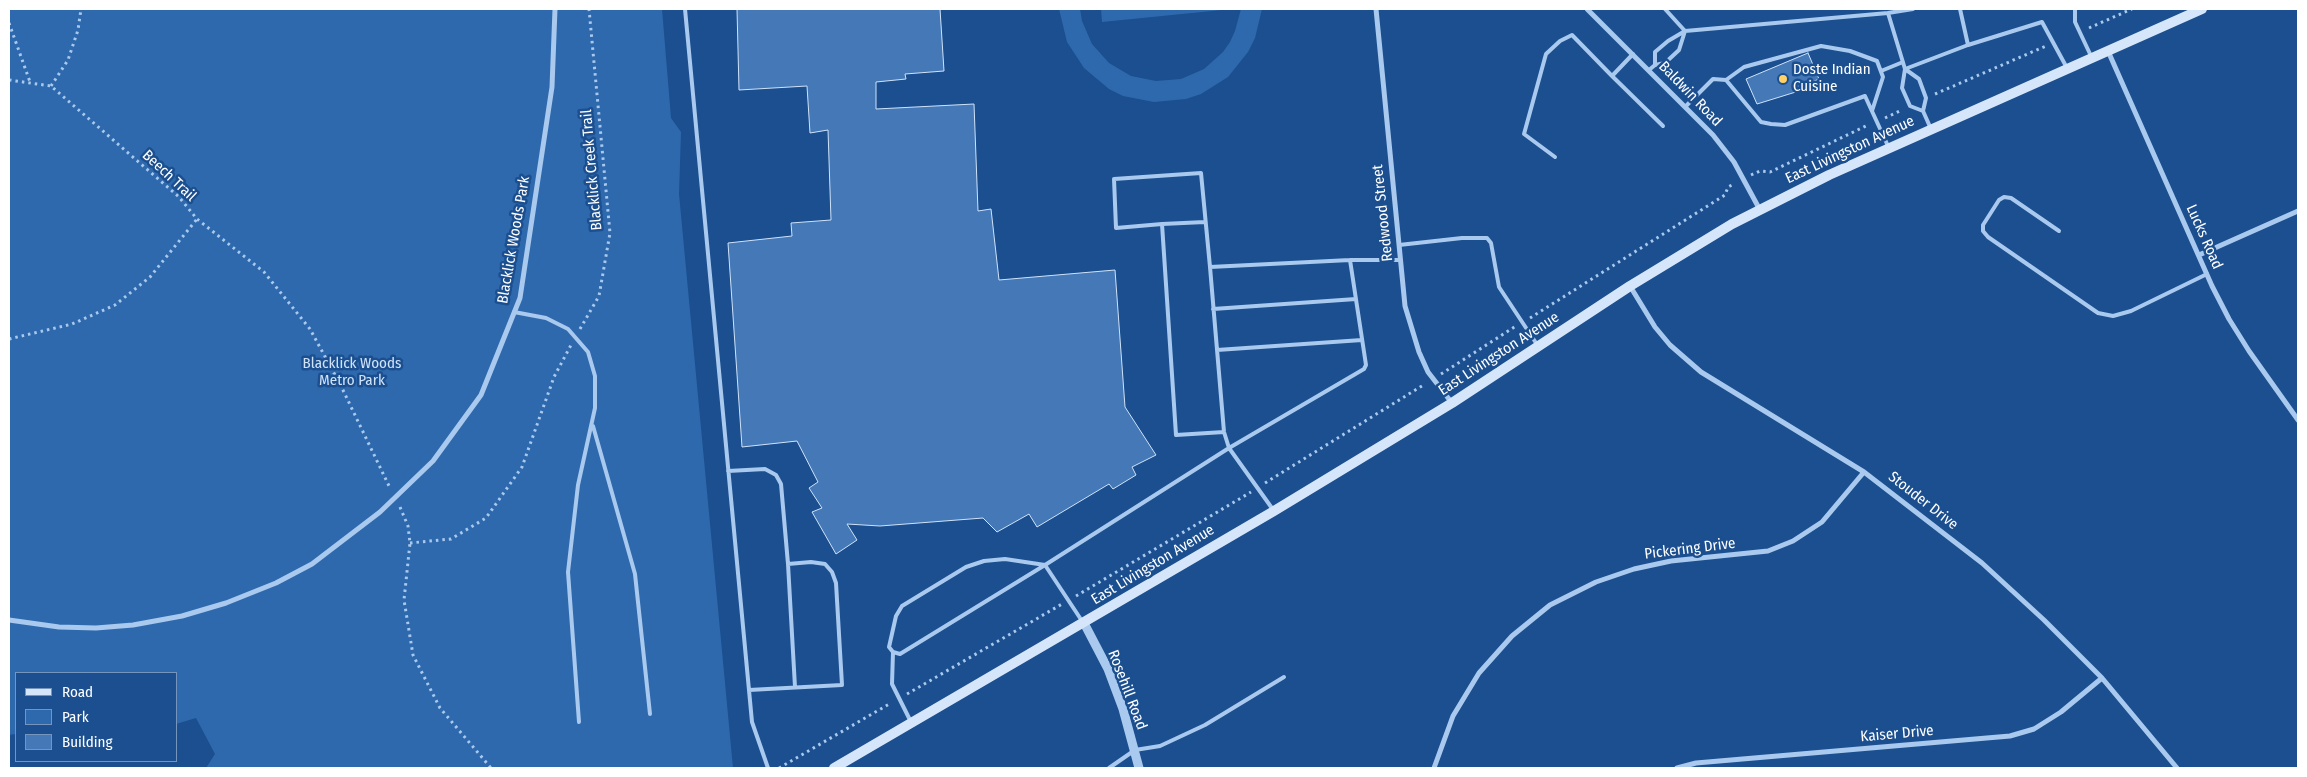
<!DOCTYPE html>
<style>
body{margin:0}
#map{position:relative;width:2307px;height:777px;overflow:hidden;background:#1b4f8f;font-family:"Fira Sans Condensed",sans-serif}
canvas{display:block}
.frame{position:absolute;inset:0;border:10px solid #fff;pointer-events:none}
.legend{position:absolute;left:15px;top:672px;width:162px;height:90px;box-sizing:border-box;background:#1b4f8f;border:1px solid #7695bc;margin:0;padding:6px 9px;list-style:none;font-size:15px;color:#fff}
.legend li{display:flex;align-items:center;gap:10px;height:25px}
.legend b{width:25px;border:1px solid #7695bc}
</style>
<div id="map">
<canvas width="2307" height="777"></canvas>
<div class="frame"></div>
<ul class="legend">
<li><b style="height:6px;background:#d6e6fa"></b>Road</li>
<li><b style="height:14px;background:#2e69ad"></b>Park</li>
<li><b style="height:14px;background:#4478b7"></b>Building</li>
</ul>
</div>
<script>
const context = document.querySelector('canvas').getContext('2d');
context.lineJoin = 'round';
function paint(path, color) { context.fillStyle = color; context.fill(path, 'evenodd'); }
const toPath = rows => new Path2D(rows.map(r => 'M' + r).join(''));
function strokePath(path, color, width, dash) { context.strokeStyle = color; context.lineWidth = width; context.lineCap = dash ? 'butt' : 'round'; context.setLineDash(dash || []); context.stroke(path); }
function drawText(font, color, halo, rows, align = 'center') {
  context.font = font + ' "Fira Sans Condensed",sans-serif'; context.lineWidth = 5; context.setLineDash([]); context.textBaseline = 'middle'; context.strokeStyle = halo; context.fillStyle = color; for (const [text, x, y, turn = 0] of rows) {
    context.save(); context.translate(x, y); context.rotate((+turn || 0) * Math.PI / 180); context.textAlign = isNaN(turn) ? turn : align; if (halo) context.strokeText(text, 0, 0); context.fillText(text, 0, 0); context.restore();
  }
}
const green = toPath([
 [9,9,662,9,671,118,681,132,679,194,733,768,206,768,215,754,196,718,176,724,176,673,16,673,16,734,9,735],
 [1059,9,1080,9,1082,21,1092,44,1109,63,1131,76,1156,81,1181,79,1204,69,1223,52,1230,42,1235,31,1241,9,1262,9,1255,38,1248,52,1228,77,1201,94,1186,99,1154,102,1123,96,1109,89,1084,68,1067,42],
 [1101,9,1222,9,1222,10,1102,22]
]);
const building = toPath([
 [737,9,940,9,944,71,905,74,906,79,876,82,876,109,974,104,978,211,991,209,999,280,1115,270,1125,407,1156,455,1132,467,1136,475,1113,489,1109,484,1037,527,1029,514,997,532,983,518,880,526,847,524,857,540,836,554,812,512,822,508,809,488,818,482,797,441,742,447,728,243,792,236,791,223,831,220,828,130,810,133,807,86,739,90,737,9],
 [1808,53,1819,79,1798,88,1799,91,1757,104,1746,79,1808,53]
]);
const path = toPath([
 [9,23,30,82],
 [2089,28,2132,9],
 [9,80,51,86,179,197,197,219,264,272,310,329,341,386,390,488],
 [51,86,68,60,78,30,81,9],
 [1935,94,2046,46],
 [1885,118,1902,110],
 [1751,175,1760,171,1770,172,1868,125],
 [1530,318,1725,195,1728,187,1734,184],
 [580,329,599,296,610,233,589,9],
 [9,339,72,324,115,305,150,277,197,219],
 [1441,374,1516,326],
 [1265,483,1425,384],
 [400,507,408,526,410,543,404,600,413,655,440,708,491,768],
 [410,543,451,539,486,518,522,467,554,377,571,345],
 [1076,596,1251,492],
 [907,694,1062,604],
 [779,768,891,703]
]);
const service = toPath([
 [685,9,752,722,768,768],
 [1665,9,1685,31],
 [1960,9,1968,45,2042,22,2067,68],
 [2075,9,2075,22,2091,56],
 [1888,13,1913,9],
 [1655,65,1655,52,1668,41,1685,31,1888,13,1905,69,1902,88,1910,106,1923,111],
 [1905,69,1919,79,1926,98,1923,111,1931,129],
 [1905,69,1968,45],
 [1649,70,1655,65,1665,63,1679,50,1685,31],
 [1881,71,1903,62],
 [1612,76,1663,126],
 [1726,80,1744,67,1821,46,1850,51,1877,61,1883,77,1872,111],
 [1686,106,1713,79,1726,80,1761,122,1771,124,1785,125,1865,96,1888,146],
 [1555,157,1524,134,1546,54,1560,41,1572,35,1612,76,1633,54],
 [1162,224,1205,222],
 [2059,231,2011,198,2004,197,1999,200,1983,225,1983,231,1988,237,2098,313,2113,316,2131,311,2207,274],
 [1399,245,1462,238,1487,238,1491,243,1499,287,1538,346],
 [1350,260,1210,267,1224,432,1229,448,1364,369,1366,365,1350,260,1400,260],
 [1210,267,1201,173,1114,179,1116,228,1162,224,1176,435,1224,432],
 [1213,309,1356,299],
 [514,312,546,318,568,329,588,352,595,376,595,408,578,485,568,572,579,722],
 [1217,350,1362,340],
 [593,426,635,574,650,714],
 [728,471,765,469,776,475,781,484,788,564,811,562,825,564,832,572,836,583,842,685,749,690],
 [788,564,795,687],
 [1082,621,1045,565,1229,448,1274,511],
 [893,652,900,654,1045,565,1005,559,984,561,966,567,902,606,896,616,889,647,893,652,892,684,911,722],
 [1109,768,1135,750,1160,746,1205,725,1284,677]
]);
const minor = toPath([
 [1376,9,1405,306,1419,352,1428,372,1452,403],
 [1587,9,1713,135,1734,162,1760,210],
 [2108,51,2212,286,2229,319,2249,351,2298,420],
 [2199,255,2298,211],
 [1630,286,1655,327,1670,345,1701,372,1864,472,1982,563,2044,620,2102,678,2177,768],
 [9,620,59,627,96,628,133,625,182,616,226,603,276,583,312,564,380,512,433,461,481,395,520,298,552,87,555,9],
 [1434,768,1453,716,1479,673,1512,636,1550,605,1596,582,1634,569,1671,561,1768,551,1793,541,1822,522,1864,472],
 [1677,768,1696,763,2010,736,2034,729,2061,712,2102,678]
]);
const tertiary = toPath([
 [1084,623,1108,669,1123,709,1139,768]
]);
const secondary = toPath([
 [834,768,1274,511,1452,403,1630,286,1732,224,1829,175,2202,9]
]);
const markers = [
 [1783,79,5,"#ffd166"]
];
const poiNames = [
 ["Doste Indian",1793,70],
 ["Cuisine",1793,87]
];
const streetNames = [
 ["Baldwin Road",1690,94,46],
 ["East Livingston Avenue",1850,150,-25],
 ["Blacklick Creek Trail",592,170,-95],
 ["Beech Trail",169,176,43],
 ["Redwood Street",1383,213,-96],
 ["Lucks Road",2204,237,66],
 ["Blacklick Woods Park",514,240,-80],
 ["East Livingston Avenue",1499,354,-33],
 ["Stouder Drive",1923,501,38],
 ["Pickering Drive",1690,549,-7],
 ["East Livingston Avenue",1153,565,-31],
 ["Rosehill Road",1127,690,69],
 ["Kaiser Drive",1897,734,-5]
];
const parkNames = [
 ["Blacklick Woods",352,364],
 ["Metro Park",352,381]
];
paint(green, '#2e69ad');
paint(building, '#4478b7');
strokePath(building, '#cfe3fa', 1);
strokePath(path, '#a9c9ee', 3, [2.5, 4]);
strokePath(service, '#a9c9ee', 4);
strokePath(minor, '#a9c9ee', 5);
strokePath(tertiary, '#a9c9ee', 9);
strokePath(secondary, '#d6e6fa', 10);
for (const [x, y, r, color] of markers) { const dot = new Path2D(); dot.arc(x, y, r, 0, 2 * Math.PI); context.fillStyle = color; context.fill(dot); strokePath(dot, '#1b4f8f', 2); }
drawText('15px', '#fff', '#1b4f8f', poiNames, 'left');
drawText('15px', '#fff', '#1b4f8f', streetNames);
drawText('15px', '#cfe3fa', '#1b4f8f', parkNames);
</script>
